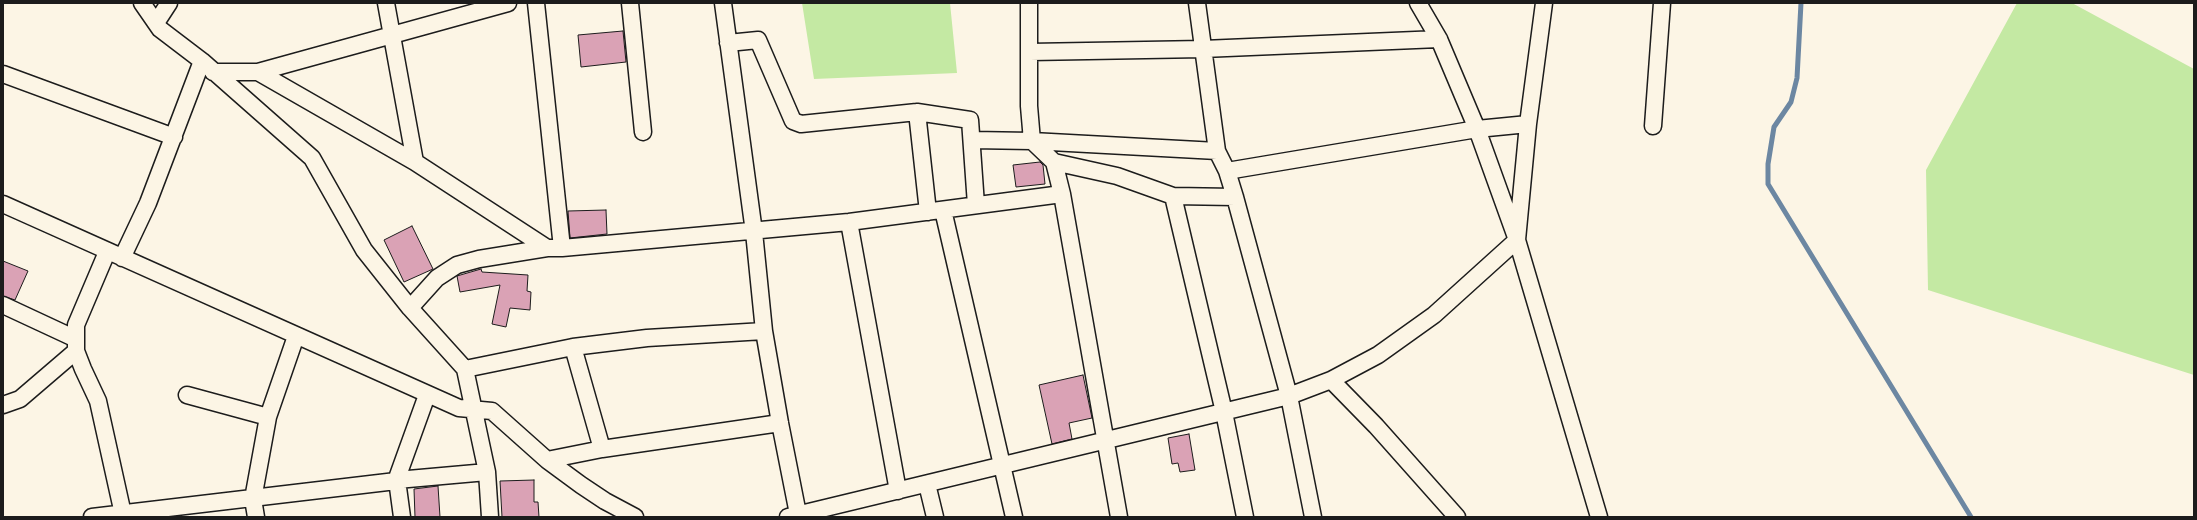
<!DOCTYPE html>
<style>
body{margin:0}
#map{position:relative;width:2197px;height:520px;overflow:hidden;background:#fcf5e5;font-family:"Indie Flower",sans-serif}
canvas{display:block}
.frame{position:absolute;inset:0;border:4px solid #1c1c1c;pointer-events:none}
</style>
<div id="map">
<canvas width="2197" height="520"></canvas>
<div class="frame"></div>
</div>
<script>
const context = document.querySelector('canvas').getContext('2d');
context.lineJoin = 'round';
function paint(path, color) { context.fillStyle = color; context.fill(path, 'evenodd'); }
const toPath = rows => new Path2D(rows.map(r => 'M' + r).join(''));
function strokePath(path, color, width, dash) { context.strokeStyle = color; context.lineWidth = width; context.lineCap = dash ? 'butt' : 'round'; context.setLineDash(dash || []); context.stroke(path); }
const green = toPath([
 [802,3,950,3,957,73,814,79],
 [2017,3,2072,3,2194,69,2194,375,1928,290,1926,170]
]);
const stream = toPath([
 [1801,3,1797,78,1791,102,1774,127,1768,164,1768,184,1971,517]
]);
const building = toPath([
 [623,31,626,62,581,67,578,35,623,31],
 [1040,162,1043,165,1045,184,1016,187,1013,165,1040,162],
 [606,210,607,234,570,238,568,211,606,210],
 [412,226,433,269,404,282,384,240,412,226],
 [3,261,28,271,15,300,3,296,3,261],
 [481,269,482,272,528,275,527,291,531,292,530,310,510,308,506,327,492,324,500,285,460,292,457,276,481,269],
 [1083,375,1092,418,1069,423,1072,439,1052,444,1039,385,1083,375],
 [1189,434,1195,470,1180,472,1178,463,1172,464,1168,438,1189,434],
 [534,480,534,502,538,502,539,517,502,517,500,481,534,480],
 [438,486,440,517,415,517,414,489,438,486]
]);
const street = toPath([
 [142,3,160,29,202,61,312,158,364,250,410,308,465,369,487,472,490,517],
 [386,3,415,162],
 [536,3,562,248],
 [630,3,643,132],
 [723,3,754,232,764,331,780,423,798,514],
 [1029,3,1029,106,1032,141,1054,162,1062,194,1119,517],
 [1197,3,1217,151,1227,171,1235,197,1289,396,1313,517],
 [1418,3,1439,39,1477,129,1517,240,1599,517],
 [156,23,169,3],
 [728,43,758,40,793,121,801,124,917,112,970,120,976,205],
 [1030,52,1203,49,1439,39],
 [213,72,258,72,415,162,547,248,562,248,849,222,1062,194],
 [258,72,508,3],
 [3,74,174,137],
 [917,112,928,212],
 [1653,126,1662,3],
 [972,140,1032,141,1217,151],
 [1054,162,1117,176,1173,196,1235,197],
 [1227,171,1477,129,1528,124],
 [1173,196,1224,412,1245,517],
 [3,204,459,408,492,411,547,460,581,485,605,501,635,517],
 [943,210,1014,517],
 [849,222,898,491],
 [107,252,76,325,76,351,83,369,98,401,123,514],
 [122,258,148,203,202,61],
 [3,305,76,339],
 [410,308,437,278,457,265,479,259,547,248],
 [573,347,602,449],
 [465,369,573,347,647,338,764,331],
 [1331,380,1376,426,1457,517],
 [187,395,268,417],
 [3,405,20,399,76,351],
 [547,460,602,449,780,423],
 [927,484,935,517],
 [92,517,396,481,427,395],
 [256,517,253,499,268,417,296,336],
 [402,517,397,480,487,472],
 [788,517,1289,396,1331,380,1378,355,1434,315,1517,240,1528,124,1544,3]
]);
paint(green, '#c4e9a3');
strokePath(stream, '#6c87a2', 5);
paint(building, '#daa2b5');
strokePath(building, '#1c1c1c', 1);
strokePath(street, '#1c1c1c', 19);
strokePath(street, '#fcf5e5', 16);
</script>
